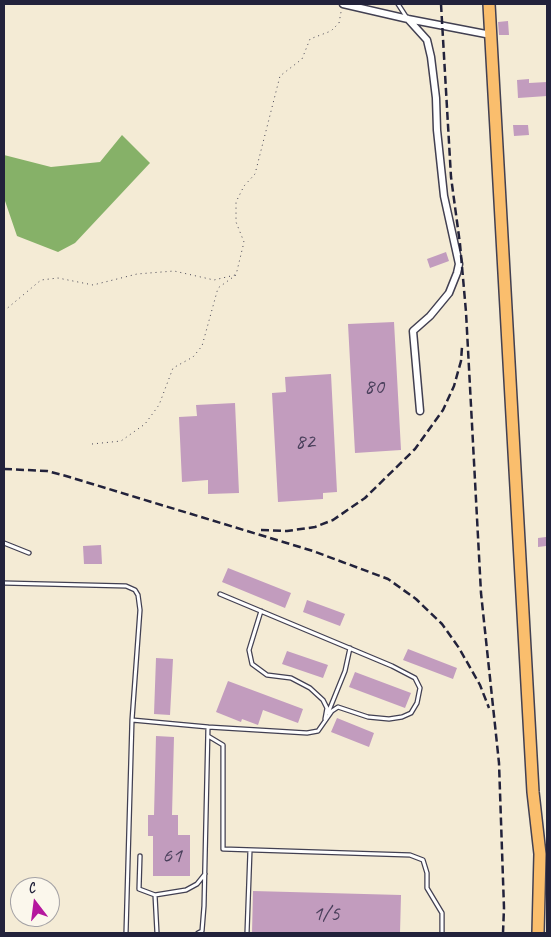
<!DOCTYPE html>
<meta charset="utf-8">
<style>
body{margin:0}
#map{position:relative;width:551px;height:937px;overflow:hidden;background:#f4ebd5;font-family:Caveat,sans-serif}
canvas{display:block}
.frame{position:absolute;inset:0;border:5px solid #22223b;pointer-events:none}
.north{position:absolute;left:10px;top:877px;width:50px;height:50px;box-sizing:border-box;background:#fbf7ec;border:1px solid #a4a2a5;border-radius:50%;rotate:345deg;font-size:14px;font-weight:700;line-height:20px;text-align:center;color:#22223b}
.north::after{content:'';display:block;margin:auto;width:18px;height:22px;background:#b5179e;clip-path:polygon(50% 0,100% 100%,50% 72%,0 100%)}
</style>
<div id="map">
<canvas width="551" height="937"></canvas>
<div class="frame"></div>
<div class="north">С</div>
</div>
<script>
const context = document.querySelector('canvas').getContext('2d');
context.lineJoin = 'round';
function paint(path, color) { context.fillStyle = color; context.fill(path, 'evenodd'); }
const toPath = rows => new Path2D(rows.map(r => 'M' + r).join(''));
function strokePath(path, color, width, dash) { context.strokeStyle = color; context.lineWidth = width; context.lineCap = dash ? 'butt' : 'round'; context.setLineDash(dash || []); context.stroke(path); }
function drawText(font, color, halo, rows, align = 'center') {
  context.font = font + ' Caveat,sans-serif'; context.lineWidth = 4; context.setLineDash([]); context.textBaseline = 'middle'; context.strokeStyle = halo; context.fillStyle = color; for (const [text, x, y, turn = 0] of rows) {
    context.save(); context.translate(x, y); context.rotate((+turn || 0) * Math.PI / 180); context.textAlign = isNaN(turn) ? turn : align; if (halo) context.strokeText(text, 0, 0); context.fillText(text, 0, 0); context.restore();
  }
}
const forest = toPath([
 [122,135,150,163,75,243,58,252,17,236,4,198,4,155,51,167,100,162]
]);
const building = toPath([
 [508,21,509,35,499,35,498,22],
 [529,79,529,83,547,82,547,96,518,98,517,80],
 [513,125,528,125,529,135,514,136],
 [446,252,449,261,430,268,427,259],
 [394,322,401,450,355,453,348,324],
 [331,374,337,492,323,493,323,499,278,502,272,393,286,392,285,377],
 [235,403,239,493,208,494,208,480,182,482,179,417,197,416,196,405],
 [546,537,546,546,538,547,538,538],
 [101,545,102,564,84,564,83,546],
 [228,568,291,593,285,608,222,582],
 [307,600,345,614,340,626,303,612],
 [408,649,457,668,453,679,403,660],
 [287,651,328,665,323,678,282,664],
 [156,658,173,659,170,715,154,714],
 [355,672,411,693,405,708,349,687],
 [228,681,303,709,298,723,263,710,258,725,242,719,241,722,216,712],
 [337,718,374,733,369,747,331,732],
 [156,736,174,737,172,815,178,815,178,835,190,835,190,876,153,876,153,836,148,836,148,815,154,815],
 [253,891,401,895,400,933,252,933]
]);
const path = toPath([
 [4,311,41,280,58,278,93,285,137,274,174,271,214,280,235,275],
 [92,444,121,441,145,424,159,405,173,368,193,357,202,346,218,288,236,275,244,242,236,222,236,202,244,186,255,174,280,76,302,59,310,39,331,31,339,23,341,12]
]);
const lane = toPath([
 [398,4,407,18],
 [4,543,29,553],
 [4,583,126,586,135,590,138,595,140,610,132,720,126,933],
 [261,611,249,650,252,664,267,675,291,678,310,688,323,700,327,708,325,719],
 [328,713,345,671,350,648],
 [132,720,208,727],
 [208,736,223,745,223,849,410,855,423,860,427,873,427,888,442,913,442,933],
 [140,856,139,889,155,895,157,933],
 [155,895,186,890,197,884,205,874],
 [198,933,202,931,204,906,208,727,307,733,318,731,332,711,338,707,368,717,389,719,402,717,411,713,417,703,420,688,415,678,392,666,220,594],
 [247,933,250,850]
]);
const street = toPath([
 [343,4,408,19,491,35],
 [408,19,427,40,431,57,436,98,437,130,444,196,459,264,457,273,449,293,430,316,413,331,420,411]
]);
const highway = toPath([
 [489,4,533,792,540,854,538,933]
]);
const rail = toPath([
 [441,4,451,177,460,244,466,312,481,593,499,763,504,908,503,933],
 [4,469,47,471,66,476,313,551,388,579,416,599,442,624,459,648,480,685,489,708],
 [261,530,287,531,315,527,333,520,365,498,415,449,443,410,454,386,461,361,462,347]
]);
const numberNames = [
 ["80",374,387],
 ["82",305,442],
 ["61",172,856],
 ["1/5",326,914]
];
paint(forest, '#86b168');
paint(building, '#c29cbe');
strokePath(lane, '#424052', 5.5);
strokePath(street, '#424052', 9);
strokePath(highway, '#424052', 14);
strokePath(path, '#424052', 1, [1, 4]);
strokePath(lane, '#fff', 3);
strokePath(street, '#fff', 6);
strokePath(highway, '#fabe6d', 11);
strokePath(rail, '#22223b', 2.5, [8, 4]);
drawText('22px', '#4a405c', null, numberNames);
</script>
